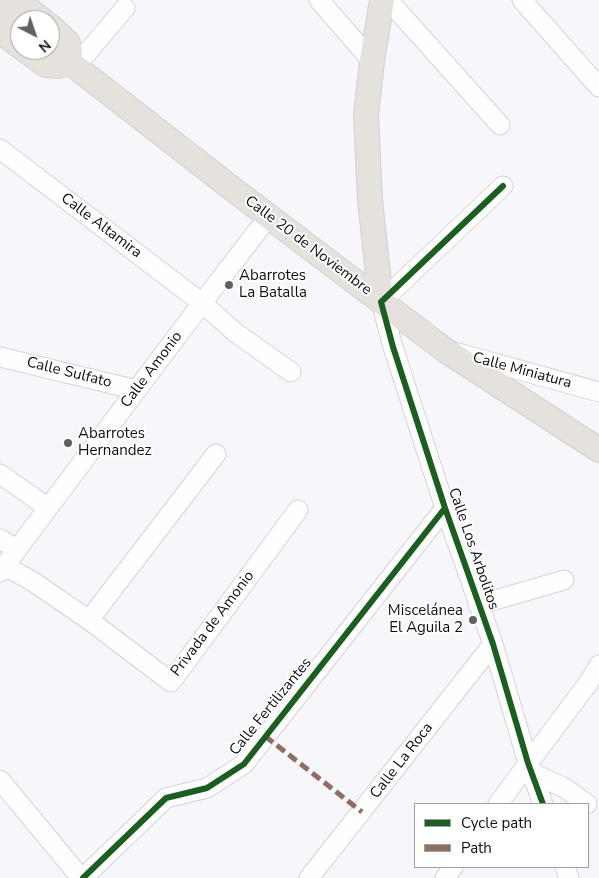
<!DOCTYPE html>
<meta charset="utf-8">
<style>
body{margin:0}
#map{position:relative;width:599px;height:878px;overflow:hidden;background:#f6f6fb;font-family:"Nunito Sans",sans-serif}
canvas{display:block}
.legend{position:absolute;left:414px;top:803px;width:175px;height:65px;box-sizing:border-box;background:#fff;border:1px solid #9f9fa0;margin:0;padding:6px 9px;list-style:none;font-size:15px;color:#0f0f12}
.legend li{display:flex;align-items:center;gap:10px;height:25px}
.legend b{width:25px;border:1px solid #9f9fa0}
.north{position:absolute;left:10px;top:10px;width:50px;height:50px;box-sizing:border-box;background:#fff;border:1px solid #9f9fa0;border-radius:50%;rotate:139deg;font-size:14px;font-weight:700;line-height:20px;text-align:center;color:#0f0f12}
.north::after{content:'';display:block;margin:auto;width:18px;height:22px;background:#606064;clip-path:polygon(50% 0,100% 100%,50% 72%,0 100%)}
</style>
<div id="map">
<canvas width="599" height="878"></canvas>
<ul class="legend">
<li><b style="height:6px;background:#1b5e20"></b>Cycle path</li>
<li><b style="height:6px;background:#8d6e63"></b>Path</li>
</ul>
<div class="north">N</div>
</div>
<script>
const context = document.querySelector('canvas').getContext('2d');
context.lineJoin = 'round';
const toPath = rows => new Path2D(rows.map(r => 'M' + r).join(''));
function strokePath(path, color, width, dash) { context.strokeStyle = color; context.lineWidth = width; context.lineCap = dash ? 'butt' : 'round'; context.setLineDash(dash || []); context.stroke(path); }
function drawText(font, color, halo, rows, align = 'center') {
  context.font = font + ' "Nunito Sans",sans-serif'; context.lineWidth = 4; context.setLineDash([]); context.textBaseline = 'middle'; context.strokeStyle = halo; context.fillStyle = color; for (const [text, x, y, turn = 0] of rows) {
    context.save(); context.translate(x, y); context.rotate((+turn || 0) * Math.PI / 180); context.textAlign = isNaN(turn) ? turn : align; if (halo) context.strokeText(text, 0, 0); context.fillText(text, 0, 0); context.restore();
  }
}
const minor = toPath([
 [319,0,372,61],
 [388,0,500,125],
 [522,0,599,87],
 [75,67,125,8],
 [0,149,202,303,236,333,291,372],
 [503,186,381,302,393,347,445,508,493,644,528,763,543,804],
 [458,353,599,392],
 [0,357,137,390],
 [0,474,47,507],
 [0,539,16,549],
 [5,566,32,581,89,620,171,682,298,510],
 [0,572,202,303,269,216],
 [478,605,564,580],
 [89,620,216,454],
 [532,773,565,788,587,804],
 [0,780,81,878],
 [498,804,589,682,599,665],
 [565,867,569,878],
 [83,878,166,798,207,788,244,764,445,508],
 [309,878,493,644],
 [445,878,453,867]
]);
const major = toPath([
 [17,0,42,20],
 [0,8,20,23],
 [0,31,20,46],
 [50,47,230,187,445,350,599,450],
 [25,50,46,65,59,66,68,61,70,52,68,43,50,26],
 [381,302,370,200,366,115,372,61,382,0]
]);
const quiet = toPath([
 [265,736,362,812]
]);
const cycleway = toPath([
 [503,186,381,302,393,347,445,508,493,644,528,763,543,804],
 [83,878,166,798,207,788,244,764,445,508]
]);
const markers = [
 [229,285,5,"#606064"],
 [68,443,5,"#606064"],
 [473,620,5,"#606064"]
];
const streetNames = [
 ["Calle Altamira",101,226,37],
 ["Calle 20 de Noviembre",308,246,37],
 ["Calle Amonio",152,370,-53],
 ["Calle Miniatura",522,371,15],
 ["Calle Sulfato",69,373,14],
 ["Calle Los Arbolitos",473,549,71],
 ["Privada de Amonio",213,624,-53],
 ["Calle Fertilizantes",271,707,-51],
 ["Calle La Roca",402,761,-52]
];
const poiNames = [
 ["Abarrotes",239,276],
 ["La Batalla",239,293],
 ["Abarrotes",78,434],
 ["Hernandez",78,451],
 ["Miscelánea",463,611,"right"],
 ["El Aguila 2",463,628,"right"]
];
strokePath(minor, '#d4d4d7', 21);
strokePath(major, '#d1d1d3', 26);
strokePath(minor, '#fefefe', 19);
strokePath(major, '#e5e2dd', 24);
strokePath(quiet, '#8d6e63', 5, [10, 5]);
strokePath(cycleway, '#1b5e20', 6);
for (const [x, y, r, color] of markers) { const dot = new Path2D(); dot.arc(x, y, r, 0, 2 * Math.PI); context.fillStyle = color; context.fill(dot); strokePath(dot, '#fff', 2); }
drawText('15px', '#0f0f12', '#fff', streetNames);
drawText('15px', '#0f0f12', '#fff', poiNames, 'left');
</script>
